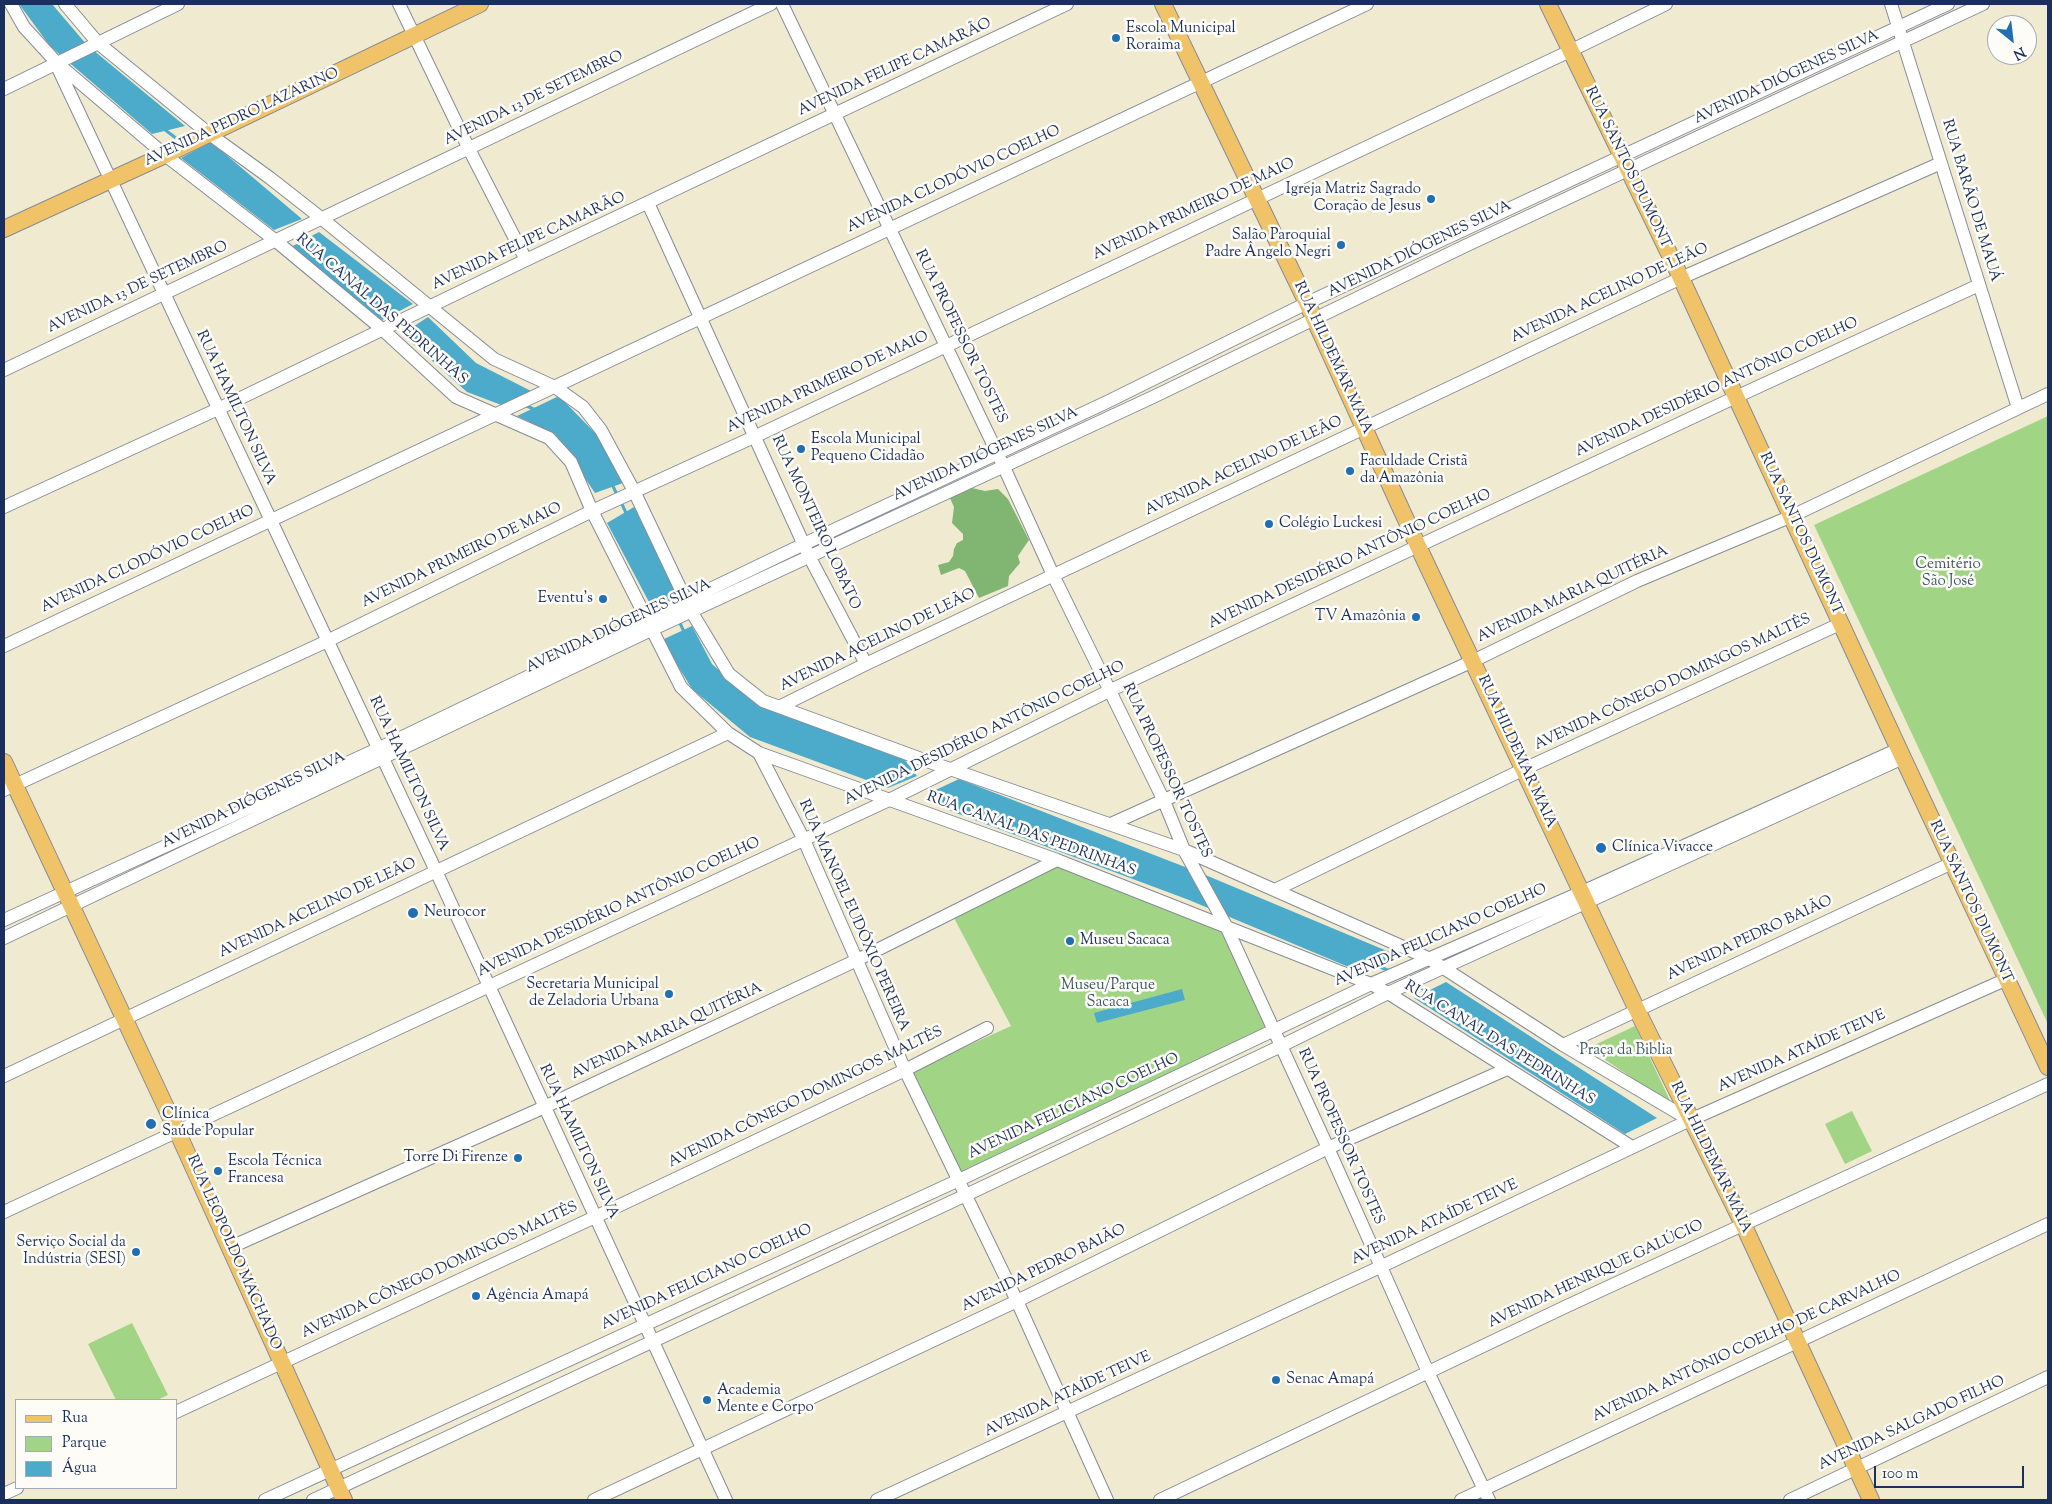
<!DOCTYPE html>
<meta charset="utf-8">
<style>
body{margin:0}
#map{position:relative;width:2052px;height:1504px;overflow:hidden;background:#f0ead0;font-family:"Sorts Mill Goudy",serif}
canvas{display:block}
.frame{position:absolute;inset:0;border:5px solid #1b2f5e;pointer-events:none}
.legend{position:absolute;left:15px;top:1399px;width:162px;height:90px;box-sizing:border-box;background:#fdfcf7;border:1px solid #a3aaba;margin:0;padding:6px 9px;list-style:none;font-size:15px;color:#1b2f5e}
.legend li{display:flex;align-items:center;gap:10px;height:25px}
.legend b{width:25px;border:1px solid #a3aaba}
.north{position:absolute;left:1987px;top:15px;width:50px;height:50px;box-sizing:border-box;background:#fdfcf7;border:1px solid #a3aaba;border-radius:50%;rotate:151deg;font-size:14px;font-weight:700;line-height:20px;text-align:center;color:#1b2f5e}
.north::after{content:'';display:block;margin:auto;width:18px;height:22px;background:#1f6fb2;clip-path:polygon(50% 0,100% 100%,50% 72%,0 100%)}
.scale{position:absolute;left:1874px;top:1466px;width:150px;height:22px;box-sizing:border-box;border:2px solid #1b2f5e;border-top:0;padding-left:6px;font-size:15px;line-height:18px;white-space:nowrap;color:#1b2f5e;-webkit-text-stroke:4px #fdfcf7;paint-order:stroke}
</style>
<div id="map">
<canvas width="2052" height="1504"></canvas>
<div class="frame"></div>
<ul class="legend">
<li><b style="height:6px;background:#f0c369"></b>Rua</li>
<li><b style="height:14px;background:#a1d585"></b>Parque</li>
<li><b style="height:14px;background:#4cabcb"></b>Água</li>
</ul>
<div class="north">N</div>
<div class="scale">100 m</div>
</div>
<script>
const context = document.querySelector('canvas').getContext('2d');
context.lineJoin = 'round';
function paint(path, color) { context.fillStyle = color; context.fill(path, 'evenodd'); }
const toPath = rows => new Path2D(rows.map(r => 'M' + r).join(''));
function strokePath(path, color, width, dash) { context.strokeStyle = color; context.lineWidth = width; context.lineCap = dash ? 'butt' : 'round'; context.setLineDash(dash || []); context.stroke(path); }
function drawText(font, color, halo, rows, align = 'center') {
  context.font = font + ' "Sorts Mill Goudy",serif'; context.lineWidth = 5; context.setLineDash([]); context.textBaseline = 'middle'; context.strokeStyle = halo; context.fillStyle = color; for (const [text, x, y, turn = 0] of rows) {
    context.save(); context.translate(x, y); context.rotate((+turn || 0) * Math.PI / 180); context.textAlign = isNaN(turn) ? turn : align; if (halo) context.strokeText(text, 0, 0); context.fillText(text, 0, 0); context.restore();
  }
}
const green = toPath([
 [2048,416,2048,1024,1814,525],
 [1058,864,1223,931,1271,1029,961,1177,910,1072,1011,1026,954,918],
 [1635,1026,1672,1105,1588,1048],
 [1852,1111,1872,1151,1845,1164,1825,1124],
 [132,1323,168,1395,157,1400,116,1400,88,1344]
]);
const forest = toPath([
 [972,488,985,491,998,489,1008,499,1029,540,1018,556,1020,563,1009,576,1008,586,979,598,965,571,959,568,941,575,938,565,949,562,953,556,954,549,957,543,963,540,963,534,952,523,954,507,950,498,953,492]
]);
const water = toPath([
 [19,4,52,4,87,45,185,126,152,134,50,46],
 [211,142,302,219,274,230,181,158],
 [319,232,413,304,382,320,291,247],
 [428,317,476,363,533,392,504,406,467,392,402,334],
 [559,396,596,434,623,483,595,493,555,434,517,416],
 [634,507,676,591,649,602,607,523],
 [692,626,712,664,758,705,905,760,917,776,888,788,750,737,692,689,662,640],
 [959,779,1203,874,1399,956,1363,973,1189,900,940,807,927,794],
 [1446,982,1657,1118,1625,1134,1414,998],
 [1182,989,1185,1000,1097,1023,1094,1013]
]);
const stream = toPath([
 [164,129,181,142],
 [403,322,413,331],
 [524,405,536,410],
 [612,484,618,497],
 [621,502,627,515],
 [665,592,671,605],
 [679,621,685,634],
 [1375,965,1390,971],
 [1416,985,1429,993]
]);
const minor = toPath([
 [11,4,24,27,57,63,165,155,276,241,382,329,456,397,549,438,571,462,592,511,681,687,728,733,759,753,1057,860,1371,984,1388,993,1632,1147],
 [65,4,98,43,208,133,270,178,321,218,494,359,555,387,583,407,601,430,634,491,691,611,729,674,763,701,924,760,1184,850,1428,958,1563,1045,1690,1120],
 [399,4,469,149,526,260],
 [782,4,1003,465,1053,575,1164,801,1184,850,1226,926,1328,1148,1428,1372,1489,1500],
 [1891,4,2018,408],
 [57,66,436,871,726,1500],
 [4,89,178,4],
 [648,203,809,556,866,664],
 [4,370,771,4],
 [4,507,218,409,526,260,1067,4],
 [4,646,1367,4],
 [781,706,866,664,1681,278,1941,163],
 [759,753,804,840,905,1070,1017,1301,1107,1500],
 [4,790,321,644,592,511,756,436,1570,51,1666,4],
 [1111,824,1473,661,1637,581,1792,516,2048,394],
 [1275,890,1524,769,1842,623],
 [4,920,371,752,804,544,1107,402,1307,303,1948,4],
 [4,938,651,630,1153,397,1465,246,1983,4],
 [1563,1045,1952,863],
 [4,1076,728,733],
 [4,1212,889,800,1111,690,1736,397,1979,285],
 [231,1247,538,1110,857,960,1057,860],
 [176,1412,595,1217,905,1070,987,1028],
 [4,1494,17,1488],
 [265,1500,959,1180,1371,984,1582,892,1899,749],
 [313,1500,966,1195,1281,1046,1388,993,1903,758],
 [594,1500,1017,1301,1328,1148,1507,1069],
 [877,1500,1380,1267,1690,1120,2007,979],
 [1160,1500,1567,1306,2048,1084],
 [1461,1500,2048,1224],
 [1790,1500,2048,1377]
]);
const major = toPath([
 [1163,4,1307,303,1418,546,1637,1010,1743,1224,1871,1500],
 [1548,4,1681,278,1903,758,2048,1067],
 [4,229,165,155,480,4],
 [4,762,177,1131,344,1500]
]);
const markers = [
 [1116,38,5,"#1f6fb2"],
 [1431,199,5,"#1f6fb2"],
 [1341,245,5,"#1f6fb2"],
 [801,449,5,"#1f6fb2"],
 [1350,471,5,"#1f6fb2"],
 [1269,524,5,"#1f6fb2"],
 [603,599,5,"#1f6fb2"],
 [1416,617,5,"#1f6fb2"],
 [1601,848,6,"#1f6fb2"],
 [413,913,6,"#1f6fb2"],
 [1070,941,5,"#1f6fb2"],
 [669,994,5,"#1f6fb2"],
 [151,1124,6,"#1f6fb2"],
 [518,1158,5,"#1f6fb2"],
 [218,1171,5,"#1f6fb2"],
 [136,1252,5,"#1f6fb2"],
 [476,1296,5,"#1f6fb2"],
 [1276,1380,5,"#1f6fb2"],
 [707,1400,5,"#1f6fb2"]
];
const poiNames = [
 ["Escola Municipal",1126,29],
 ["Roraima",1126,46],
 ["Igreja Matriz Sagrado",1421,190,"right"],
 ["Coração de Jesus",1421,207,"right"],
 ["Salão Paroquial",1331,236,"right"],
 ["Padre Ângelo Negri",1331,253,"right"],
 ["Escola Municipal",811,440],
 ["Pequeno Cidadão",811,457],
 ["Faculdade Cristã",1360,462],
 ["da Amazônia",1360,479],
 ["Colégio Luckesi",1279,524],
 ["Eventu's",593,599,"right"],
 ["TV Amazônia",1406,617,"right"],
 ["Clínica Vivacce",1612,848],
 ["Neurocor",424,913],
 ["Museu Sacaca",1080,941],
 ["Secretaria Municipal",659,985,"right"],
 ["de Zeladoria Urbana",659,1002,"right"],
 ["Clínica",162,1115],
 ["Saúde Popular",162,1132],
 ["Torre Di Firenze",508,1158,"right"],
 ["Escola Técnica",228,1162],
 ["Francesa",228,1179],
 ["Serviço Social da",126,1243,"right"],
 ["Indústria (SESI)",126,1260,"right"],
 ["Agência Amapá",486,1296],
 ["Senac Amapá",1286,1380],
 ["Academia",717,1391],
 ["Mente e Corpo",717,1408]
];
const streetNames = [
 ["AVENIDA FELIPE CAMARÃO",895,68,-25],
 ["AVENIDA DIÓGENES SILVA",1787,78,-25],
 ["AVENIDA 13 DE SETEMBRO",534,99,-26],
 ["AVENIDA PEDRO LAZARINO",242,118,-25],
 ["RUA SANTOS DUMONT",1627,168,64],
 ["AVENIDA CLODÓVIO COELHO",954,180,-25],
 ["RUA BARÃO DE MAUÁ",1970,201,73],
 ["AVENIDA PRIMEIRO DE MAIO",1194,210,-25],
 ["AVENIDA FELIPE CAMARÃO",529,242,-25],
 ["AVENIDA DIÓGENES SILVA",1420,250,-26],
 ["AVENIDA 13 DE SETEMBRO",138,288,-25],
 ["AVENIDA ACELINO DE LEÃO",1610,294,-25],
 ["RUA CANAL DAS PEDRINHAS",381,310,41],
 ["RUA PROFESSOR TOSTES",960,337,64],
 ["RUA HILDEMAR MAIA",1332,358,65],
 ["AVENIDA PRIMEIRO DE MAIO",828,383,-25],
 ["AVENIDA DESIDÉRIO ANTÔNIO COELHO",1717,388,-25],
 ["RUA HAMILTON SILVA",235,408,65],
 ["AVENIDA DIÓGENES SILVA",986,455,-25],
 ["AVENIDA ACELINO DE LEÃO",1244,467,-25],
 ["RUA MONTEIRO LOBATO",815,523,65],
 ["RUA SANTOS DUMONT",1800,534,65],
 ["AVENIDA PRIMEIRO DE MAIO",462,556,-26],
 ["AVENIDA CLODÓVIO COELHO",148,560,-25],
 ["AVENIDA DESIDÉRIO ANTÔNIO COELHO",1350,560,-25],
 ["AVENIDA MARIA QUITÉRIA",1573,595,-25],
 ["AVENIDA DIÓGENES SILVA",619,627,-25],
 ["AVENIDA ACELINO DE LEÃO",878,641,-26],
 ["AVENIDA CÔNEGO DOMINGOS MALTÊS",1673,683,-25],
 ["AVENIDA DESIDÉRIO ANTÔNIO COELHO",985,734,-26],
 ["RUA HILDEMAR MAIA",1516,752,65],
 ["RUA PROFESSOR TOSTES",1166,771,65],
 ["RUA HAMILTON SILVA",408,774,65],
 ["AVENIDA DIÓGENES SILVA",254,801,-26],
 ["RUA CANAL DAS PEDRINHAS",1031,835,20],
 ["RUA SANTOS DUMONT",1970,902,65],
 ["AVENIDA DESIDÉRIO ANTÔNIO COELHO",619,908,-25],
 ["AVENIDA ACELINO DE LEÃO",318,909,-25],
 ["RUA MANOEL EUDÓXIO PEREIRA",853,916,66],
 ["AVENIDA FELICIANO COELHO",1441,936,-24],
 ["AVENIDA PEDRO BAIÃO",1750,939,-25],
 ["AVENIDA MARIA QUITÉRIA",667,1032,-25],
 ["RUA CANAL DAS PEDRINHAS",1499,1044,32],
 ["AVENIDA ATAÍDE TEIVE",1802,1052,-24],
 ["AVENIDA CÔNEGO DOMINGOS MALTÊS",806,1098,-26],
 ["AVENIDA FELICIANO COELHO",1074,1107,-25],
 ["RUA PROFESSOR TOSTES",1340,1137,66],
 ["RUA HAMILTON SILVA",578,1142,65],
 ["RUA HILDEMAR MAIA",1710,1158,64],
 ["AVENIDA ATAÍDE TEIVE",1435,1223,-25],
 ["RUA LEOPOLDO MACHADO",233,1253,66],
 ["AVENIDA PEDRO BAIÃO",1044,1269,-26],
 ["AVENIDA CÔNEGO DOMINGOS MALTÊS",440,1271,-25],
 ["AVENIDA HENRIQUE GALÚCIO",1596,1275,-25],
 ["AVENIDA FELICIANO COELHO",707,1278,-25],
 ["AVENIDA ANTÔNIO COELHO DE CARVALHO",1747,1347,-25],
 ["AVENIDA ATAÍDE TEIVE",1068,1395,-25],
 ["AVENIDA SALGADO FILHO",1912,1424,-25]
];
const parkNames = [
 ["Cemitério",1948,565],
 ["São José",1948,582],
 ["Museu/Parque",1108,986],
 ["Sacaca",1108,1003],
 ["Praça da Biblia",1626,1051]
];
paint(green, '#a1d585');
paint(forest, '#80b672');
paint(water, '#4cabcb');
strokePath(stream, '#4cabcb', 3);
strokePath(minor, '#868c97', 14);
strokePath(major, '#868c97', 18);
strokePath(minor, '#fff', 12);
strokePath(major, '#f0c369', 16);
for (const [x, y, r, color] of markers) { const dot = new Path2D(); dot.arc(x, y, r, 0, 2 * Math.PI); context.fillStyle = color; context.fill(dot); strokePath(dot, '#fdfcf7', 2); }
drawText('15px', '#1b2f5e', '#fdfcf7', poiNames, 'left');
drawText('15px', '#1b2f5e', '#fdfcf7', streetNames);
drawText('15px', '#3c5868', '#fdfcf7', parkNames);
</script>
